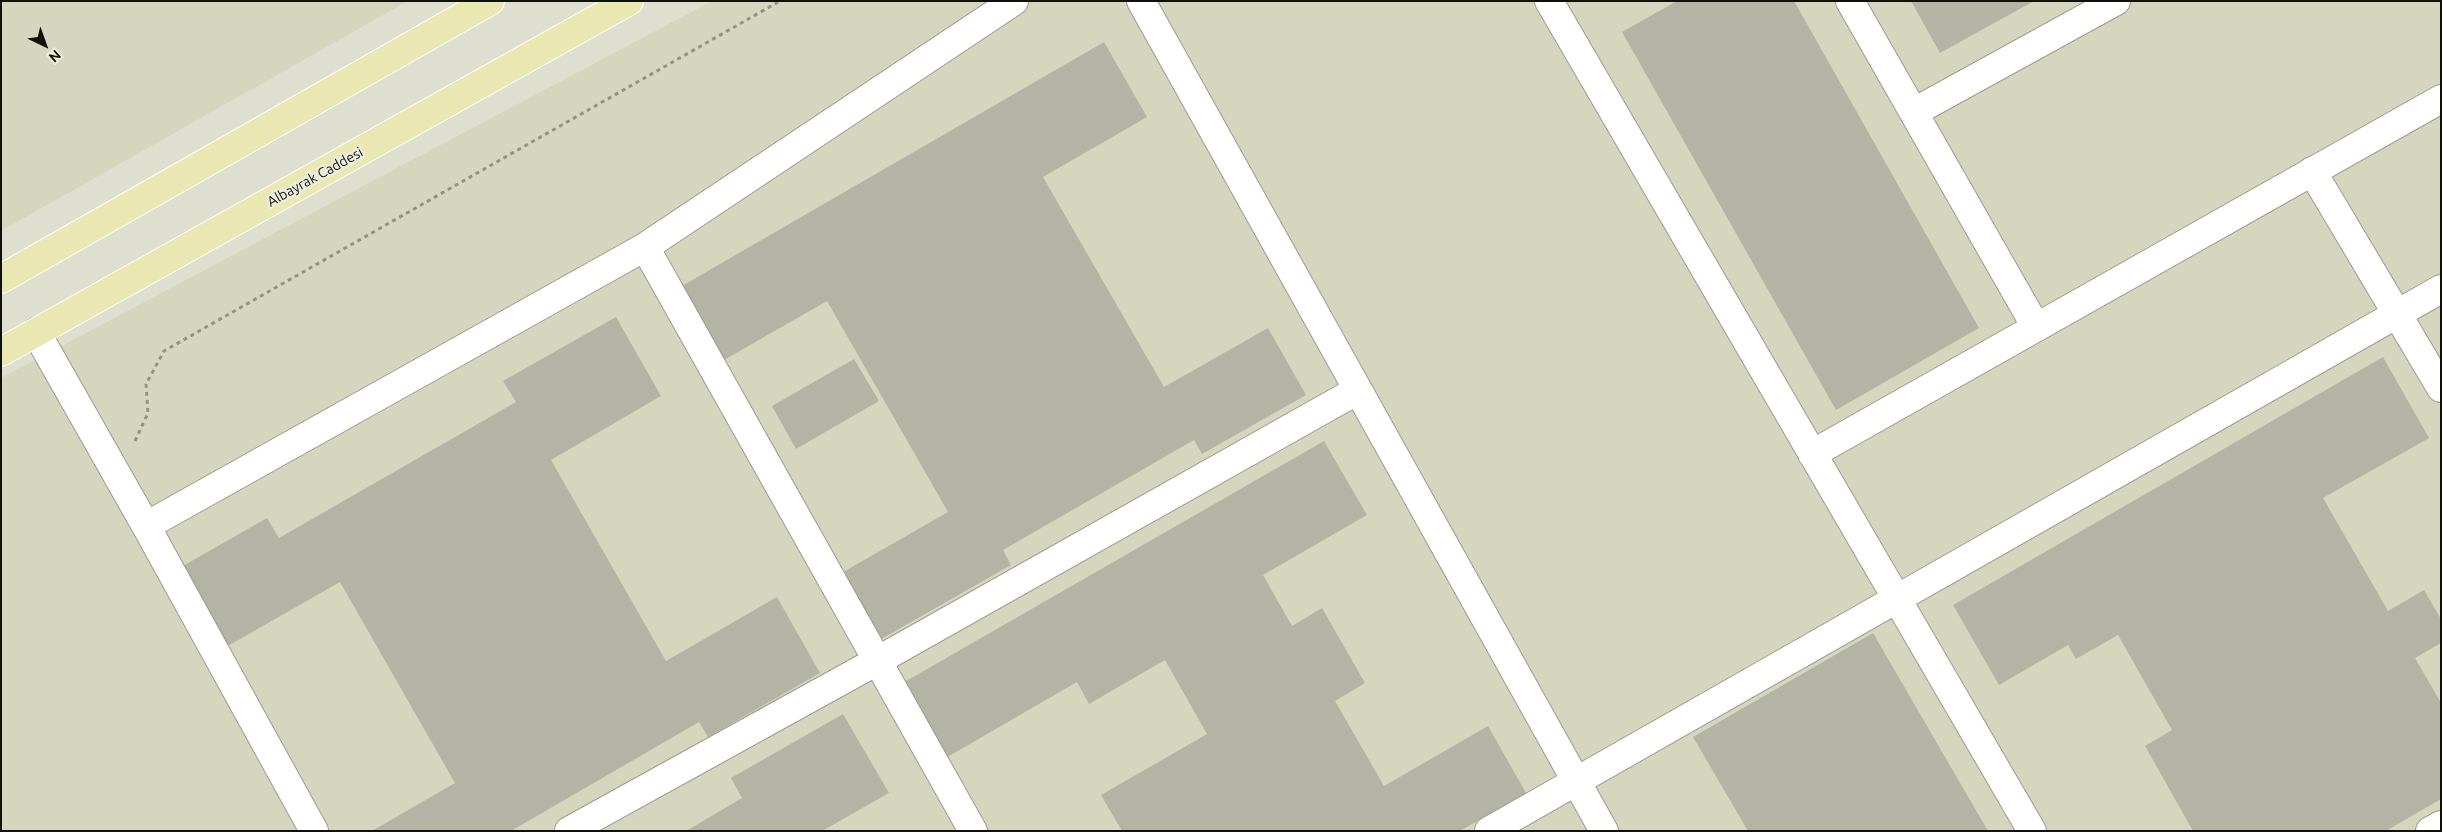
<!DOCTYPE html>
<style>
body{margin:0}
#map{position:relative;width:2442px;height:832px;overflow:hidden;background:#dfdfcf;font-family:Ubuntu,sans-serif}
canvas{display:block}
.frame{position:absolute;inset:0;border:2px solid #10100b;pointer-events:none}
.north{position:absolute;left:20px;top:20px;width:50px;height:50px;-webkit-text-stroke:4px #eceddd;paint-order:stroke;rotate:138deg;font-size:14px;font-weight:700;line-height:20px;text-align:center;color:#10100b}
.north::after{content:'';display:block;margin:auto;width:18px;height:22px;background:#10100b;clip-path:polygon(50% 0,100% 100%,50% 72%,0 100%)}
</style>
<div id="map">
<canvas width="2442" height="832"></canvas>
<div class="frame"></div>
<div class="north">N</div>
</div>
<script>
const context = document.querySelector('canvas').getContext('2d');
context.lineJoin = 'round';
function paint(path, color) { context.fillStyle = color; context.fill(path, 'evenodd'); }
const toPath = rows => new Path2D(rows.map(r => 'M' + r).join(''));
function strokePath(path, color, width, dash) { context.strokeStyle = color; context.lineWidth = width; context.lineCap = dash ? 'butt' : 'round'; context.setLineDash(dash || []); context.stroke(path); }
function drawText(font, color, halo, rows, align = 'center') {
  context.font = font + ' Ubuntu,sans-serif'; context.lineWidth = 5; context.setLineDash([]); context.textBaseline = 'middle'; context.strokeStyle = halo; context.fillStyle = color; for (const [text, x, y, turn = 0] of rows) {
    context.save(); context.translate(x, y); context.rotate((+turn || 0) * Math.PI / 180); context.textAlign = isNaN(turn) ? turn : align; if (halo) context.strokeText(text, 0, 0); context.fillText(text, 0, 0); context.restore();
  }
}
const built = toPath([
 [1,1,408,1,1,231],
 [712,1,2441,1,2441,831,1,831,1,378]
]);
const building = toPath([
 [1677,1,1794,1,1979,328,1836,410,1622,32],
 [1911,1,2034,1,1940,53],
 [1104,42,1147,117,1043,177,1164,387,1268,328,1306,395,1202,454,1194,440,1003,550,1011,565,876,642,838,575,948,512,827,301,717,364,675,290],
 [616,317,661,396,551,460,666,661,777,597,820,673,708,737,699,722,511,831,372,831,455,783,340,582,226,647,181,567,267,518,279,538,516,402,503,381],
 [2383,357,2429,438,2323,498,2388,611,2424,590,2441,619,2441,643,2415,658,2441,703,2441,799,2386,831,2193,831,2145,746,2172,730,2118,635,2076,659,2068,645,1999,685,1953,605],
 [854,359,879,401,796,449,772,406],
 [1324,441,1367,515,1263,575,1292,626,1322,608,1365,683,1335,701,1384,786,1488,726,1526,793,1460,831,1122,831,1101,795,1207,734,1165,660,1089,704,1077,682,937,763,894,688],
 [1873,633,1988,831,1748,831,1693,737],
 [843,714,889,793,822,831,686,831,742,798,731,778]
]);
const path = toPath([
 [135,441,148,413,146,384,164,351,780,1]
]);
const minor = toPath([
 [1141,1,1604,831],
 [1549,1,2032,831],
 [1850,1,2036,327],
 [1914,112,2116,1],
 [2312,171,2441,388],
 [645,247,973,831],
 [36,332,146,526],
 [1812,454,2441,99],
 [314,831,146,526,645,247,1014,1],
 [569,831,877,661,1358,390],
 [1489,831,2441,289],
 [2430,831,2441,825]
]);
const major = toPath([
 [1,279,490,1],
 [1,352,629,1]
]);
const streetNames = [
 ["Albayrak Caddesi",315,177,-29]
];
paint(built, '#d6d6bf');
paint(building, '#b4b4a5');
strokePath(minor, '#9b9b8c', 30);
strokePath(major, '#fff', 30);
strokePath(path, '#929286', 3, [4, 4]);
strokePath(minor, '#fff', 28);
strokePath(major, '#e9e8b2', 28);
drawText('14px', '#10100b', '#eceddd', streetNames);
</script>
